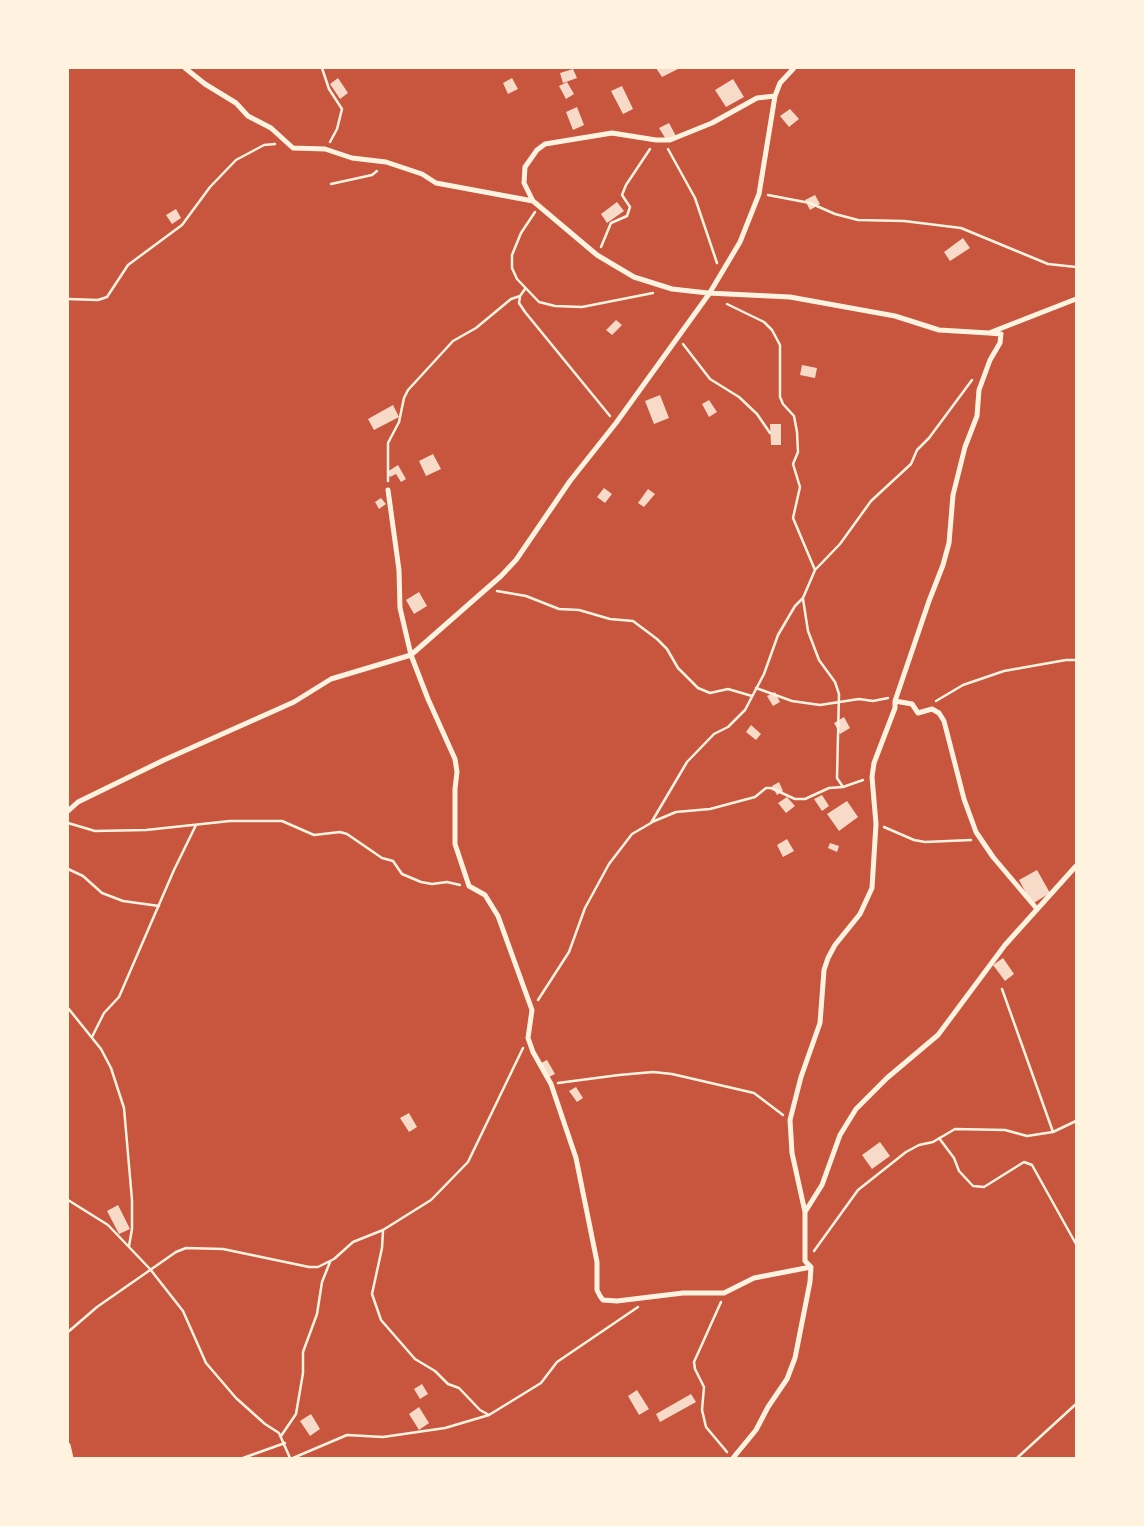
<!DOCTYPE html>
<style>
body{margin:0}
#map{position:relative;width:1144px;height:1526px;overflow:hidden;background:#c8553d;font-family:Helvetica,sans-serif}
canvas{display:block}
.frame{position:absolute;inset:0;border:69px solid #fff3e0;pointer-events:none}
</style>
<div id="map">
<canvas width="1144" height="1526"></canvas>
<div class="frame"></div>
</div>
<script>
const context = document.querySelector('canvas').getContext('2d');
context.lineJoin = 'round';
function paint(path, color) { context.fillStyle = color; context.fill(path, 'evenodd'); }
const toPath = rows => new Path2D(rows.map(r => 'M' + r).join(''));
function strokePath(path, color, width, dash) { context.strokeStyle = color; context.lineWidth = width; context.lineCap = dash ? 'butt' : 'round'; context.setLineDash(dash || []); context.stroke(path); }
const building = toPath([
 [656,68,680,68,662,77],
 [573,69,577,78,563,83,560,73],
 [338,78,348,93,340,99,330,84],
 [512,78,518,89,508,94,503,83],
 [733,79,744,97,726,107,715,90],
 [567,82,574,94,566,99,559,86],
 [622,86,633,109,623,114,611,91],
 [577,107,584,125,573,130,566,112],
 [790,109,799,119,789,127,780,116],
 [669,123,676,136,667,141,659,128],
 [815,195,820,204,810,210,805,200],
 [617,202,624,211,607,223,601,214],
 [176,209,181,218,172,224,166,215],
 [963,238,970,248,950,261,944,252],
 [616,320,622,325,612,335,606,330],
 [802,365,817,368,815,378,800,375],
 [660,395,669,418,654,424,645,401],
 [709,400,717,412,709,417,702,404],
 [393,405,399,417,374,430,368,419],
 [770,424,781,424,781,445,771,445],
 [433,454,441,469,426,476,419,461],
 [398,465,406,479,401,482,396,474,390,477,387,472],
 [604,488,612,494,605,503,597,497],
 [648,489,655,494,644,507,638,503],
 [381,498,386,504,379,509,375,502],
 [419,592,427,606,414,614,406,600],
 [775,692,780,702,773,706,767,696],
 [844,717,850,728,840,734,834,723],
 [751,725,761,734,756,740,746,732],
 [779,782,783,791,777,795,772,786],
 [822,795,829,806,822,811,814,799],
 [787,797,795,806,786,813,778,803],
 [847,801,858,817,839,831,827,814],
 [787,839,794,851,783,857,777,845],
 [830,843,839,846,837,852,828,848],
 [1037,870,1050,893,1032,904,1019,880],
 [1003,958,1014,974,1005,981,993,965],
 [547,1060,555,1074,549,1077,541,1063],
 [576,1087,583,1098,577,1102,569,1091],
 [409,1113,417,1127,409,1132,400,1118],
 [880,1142,890,1156,872,1169,862,1155],
 [118,1205,130,1229,119,1234,107,1211],
 [422,1384,428,1394,420,1399,414,1389],
 [637,1390,649,1409,639,1415,628,1396],
 [691,1394,696,1402,660,1422,656,1414],
 [419,1407,429,1423,419,1430,409,1414],
 [311,1414,320,1429,310,1436,300,1421]
]);
const path = toPath([
 [322,68,329,89,342,109,337,129,330,142],
 [668,149,695,198,717,263],
 [331,184,372,175,377,171],
 [768,195,810,203,835,214,858,220,904,221,961,228,1048,264,1076,267],
 [535,212,521,233,512,255,512,268,517,279,539,302,555,306,582,307,653,293],
 [601,247,611,223,627,216,630,207,622,195,626,185,650,149],
 [525,289,520,296,519,303,525,312,610,416],
 [68,299,98,300,107,297,128,265,182,225,210,187,236,160,264,145,275,144],
 [727,304,764,322,772,330,780,345,780,397,783,404,794,416,797,432,798,452,793,464,800,487,793,518,815,570],
 [683,344,710,379,739,397,757,414,770,433],
 [388,481,388,443,399,422,404,398,408,390,453,341,476,328,511,299,520,296],
 [497,591,526,596,559,609,579,610,610,619,633,621,657,639,667,649,678,668,698,688,710,693,728,689,752,696],
 [803,599,808,631,819,660,835,682,839,694,837,778,843,787],
 [756,688,792,701,820,705,859,699,873,701,888,698],
 [936,701,963,685,1004,671,1066,660,1076,660],
 [652,822,676,812,710,809,755,797,766,788,771,788,795,799,805,799,829,788,843,787,863,780],
 [68,823,95,831,146,830,230,821,282,821,314,835,340,832,347,834,382,858,393,861,402,874,421,882,432,884,447,882,460,885],
 [884,827,914,840,925,842,971,840],
 [68,869,83,876,102,893,123,901,159,906],
 [1002,989,1053,1132],
 [538,1000,569,952,585,908,609,864,632,834,651,823,687,762,714,734,728,727,745,710,764,674,778,635,795,606,803,598,815,570,840,544,871,501,911,464,917,450,929,438,972,380],
 [68,1008,101,1049,111,1068,124,1108,132,1200,132,1229,129,1246],
 [92,1037,104,1013,119,997,174,870,196,825],
 [558,1083,619,1075,653,1072,672,1074,754,1093,783,1115],
 [939,1138,954,1158,959,1171,973,1186,984,1187,1024,1162,1032,1165,1076,1244],
 [68,1200,108,1225,150,1269,183,1311,206,1363,236,1398,265,1424,279,1433,290,1458],
 [383,1231,382,1248,372,1294,381,1320,415,1359,435,1371,448,1384,459,1388,480,1410,489,1415],
 [814,1251,858,1190,906,1152,919,1145,933,1142,955,1129,1005,1130,1027,1136,1053,1132,1076,1121],
 [721,1302,694,1362,695,1369,704,1387,702,1410,706,1427,727,1452],
 [68,1332,97,1307,176,1252,186,1248,223,1249,309,1267,318,1267,334,1259,353,1242,383,1230,431,1200,468,1162,523,1048],
 [281,1436,296,1414,303,1373,303,1352,317,1314,322,1282,330,1262],
 [243,1458,285,1443],
 [293,1458,347,1435,383,1437,445,1428,489,1415,541,1383,557,1362,638,1307],
 [1017,1458,1076,1404]
]);
const minor = toPath([
 [185,68,205,84,236,103,248,116,271,128,293,148,325,149,352,158,386,162,422,174,436,183,533,201,597,255,634,277,672,289,708,293,790,297,895,316,939,330,989,333,1076,299],
 [533,201,524,183,525,167,537,150,545,144,612,133,656,140,670,140,712,123,757,98,775,96],
 [388,490,399,570,400,608,411,655,428,699,455,759,457,772,455,789,455,844,469,886,485,895,498,916,532,1010,528,1038,533,1052,551,1084,576,1158,597,1262,597,1290,600,1296,603,1300,617,1301,683,1293,724,1293,754,1278,811,1267],
 [895,701,912,704,918,713,932,709,939,713,944,721,964,799,976,832,993,857,1037,909],
 [68,811,78,802,164,760,294,702,331,679,411,655,501,576,516,560,570,481,616,423,709,294,740,242,759,194,775,96,780,83,794,68],
 [805,1212,822,1185,840,1135,856,1109,887,1078,938,1035,1005,945,1076,866],
 [68,1445,71,1458],
 [733,1458,756,1430,768,1407,787,1379,795,1358,810,1282,811,1267,805,1261,805,1212,792,1153,790,1120,801,1077,820,1023,824,970,828,958,835,945,860,914,872,888,876,824,872,777,874,763,895,708,895,701,929,601,943,565,949,543,953,495,965,447,977,416,979,390,990,360,1000,343,1001,334,989,333]
]);
paint(building, '#f7dbc8');
strokePath(path, '#fff3e0', 2.5);
strokePath(minor, '#fff3e0', 5);
</script>
